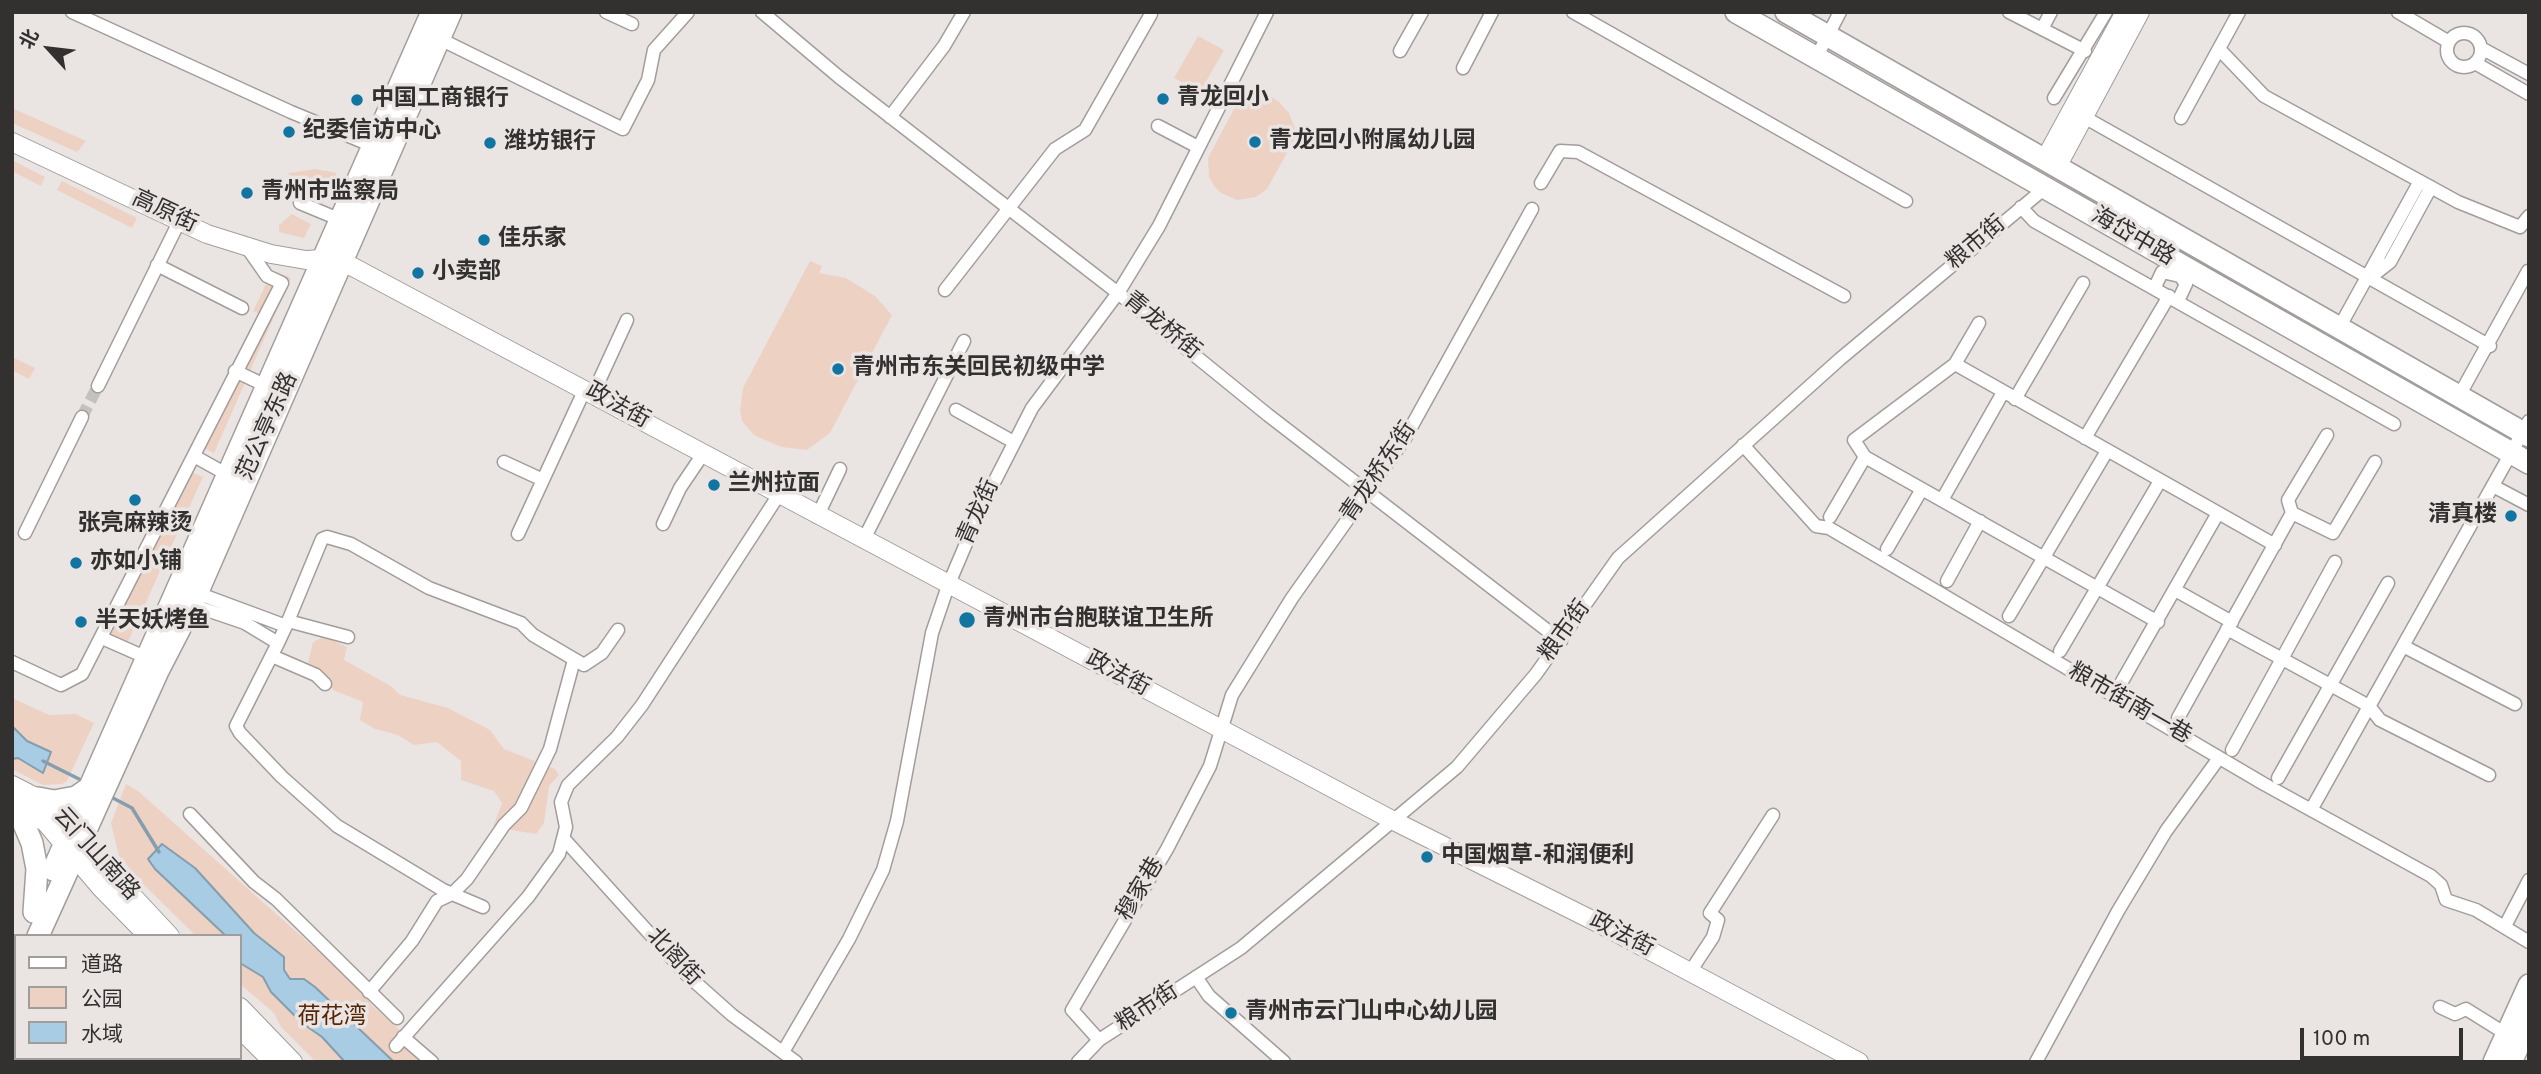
<!DOCTYPE html>
<meta charset="utf-8">
<style>
body{margin:0}
#map{position:relative;width:2541px;height:1074px;overflow:hidden;background:#eae5e3;font-family:Overpass,"Noto Sans SC",sans-serif}
canvas{display:block}
.frame{position:absolute;inset:0;border:14px solid #333130;pointer-events:none}
.legend{position:absolute;left:14px;top:934px;width:228px;height:126px;box-sizing:border-box;background:#eae5e3;border:2px solid #a19d9b;margin:0;padding:9px 12px;list-style:none;font-size:21px;color:#333130}
.legend li{display:flex;align-items:center;gap:14px;height:35px}
.legend b{width:35px;border:2px solid #a19d9b}
.north{position:absolute;left:14px;top:14px;width:70px;height:70px;-webkit-text-stroke:5px #eae5e3;paint-order:stroke;rotate:297deg;font-size:19px;font-weight:700;line-height:28px;text-align:center;color:#333130}
.north::after{content:'';display:block;margin:auto;width:24px;height:32px;background:#333130;clip-path:polygon(50% 0,100% 100%,50% 72%,0 100%)}
.scale{position:absolute;left:2300px;top:1028px;width:163px;height:32px;box-sizing:border-box;border:4px solid #333130;border-top:0;padding-left:9px;font-size:21px;line-height:24px;white-space:nowrap;color:#333130;-webkit-text-stroke:5px #eae5e3;paint-order:stroke}
</style>
<div id="map">
<canvas width="2541" height="1074"></canvas>
<div class="frame"></div>
<ul class="legend">
<li><b style="height:9px;background:#fff"></b>道路</li>
<li><b style="height:19px;background:#edd1c3"></b>公园</li>
<li><b style="height:19px;background:#a7cce3"></b>水域</li>
</ul>
<div class="north">北</div>
<div class="scale">100 m</div>
</div>
<script>
const context = document.querySelector('canvas').getContext('2d');
context.lineJoin = 'round';
function paint(path, color) { context.fillStyle = color; context.fill(path, 'evenodd'); }
const toPath = rows => new Path2D(rows.map(r => 'M' + r).join(''));
function strokePath(path, color, width, dash) { context.strokeStyle = color; context.lineWidth = width; context.lineCap = dash ? 'butt' : 'round'; context.setLineDash(dash || []); context.stroke(path); }
function drawText(font, color, halo, rows, align = 'center') {
  context.font = font + ' Overpass,"Noto Sans SC",sans-serif'; context.lineWidth = 7; context.setLineDash([]); context.textBaseline = 'middle'; context.strokeStyle = halo; context.fillStyle = color; for (const [text, x, y, turn = 0] of rows) {
    context.save(); context.translate(x, y); context.rotate((+turn || 0) * Math.PI / 180); context.textAlign = isNaN(turn) ? turn : align; if (halo) context.strokeText(text, 0, 0); context.fillText(text, 0, 0); context.restore();
  }
}
const green = toPath([
 [1198,36,1224,50,1200,92,1174,78],
 [1252,97,1271,97,1278,101,1289,113,1296,131,1294,140,1267,189,1256,197,1237,200,1221,193,1214,186,1209,177,1208,158,1234,109],
 [12,108,86,141,77,152,12,123],
 [12,160,45,177,41,186,12,171],
 [315,169,337,173,322,205,287,189,289,173],
 [62,181,137,218,132,228,57,190],
 [292,214,311,224,304,238,279,232,279,225],
 [810,261,822,266,819,273,846,278,875,296,892,315,830,433,807,450,781,447,754,435,742,421,740,411,743,388],
 [271,270,291,278,214,453,204,448,285,281,274,276],
 [266,284,273,286,260,314,253,311],
 [12,357,35,368,29,379,12,370],
 [191,472,203,477,125,648,108,639],
 [324,637,347,647,344,660,391,686,400,695,448,708,490,730,504,749,555,769,559,775,549,786,544,823,536,834,493,827,502,803,494,791,461,780,461,761,437,742,414,745,398,735,375,729,360,720,363,702,333,690,329,679,308,663,313,642],
 [12,698,49,715,76,714,94,723,67,781,62,784,43,785,12,769],
 [126,784,138,791,364,992,371,1005,399,1029,405,1042,427,1062,316,1062,281,1027,274,1013,240,984,240,936,196,936,141,882,119,856,111,823]
]);
const water = toPath([
 [12,726,27,741,51,752,43,773,18,758,12,759,12,726],
 [162,844,195,868,254,933,284,957,284,970,290,979,304,979,315,987,394,1062,345,1062,322,1037,302,1023,271,992,263,977,240,963,240,936,226,936,155,869,148,859,162,844]
]);
const stream = toPath([
 [43,761,83,781],
 [111,797,132,808,159,852]
]);
const streetTunnel = toPath([
 [82,417,98,386]
]);
const street = toPath([
 [72,12,291,112,373,146],
 [606,12,632,24],
 [762,12,839,77,1118,293,1268,415,1561,641],
 [1573,12,1906,201],
 [2009,12,2085,51],
 [2398,12,2449,42],
 [2042,29,2051,12],
 '2447 50a17 17 0 1 1 34 0a17 17 0 1 1-34 0Z',
 [440,39,623,129,648,80,654,50,688,12],
 [2481,48,2529,74],
 [2219,49,2264,96,2458,202,2520,227,2529,216],
 [1400,51,1422,12],
 [1816,58,1840,12],
 [2475,63,2529,94],
 [1463,68,1492,12],
 [2054,98,2106,12],
 [890,117,944,46,964,12],
 [2084,117,2490,346],
 [2181,118,2239,12],
 [1158,126,1198,147],
 [1541,183,1560,151,1578,152,1844,296],
 [300,203,341,220],
 [2021,207,2034,221,2394,424],
 [157,265,242,308],
 [2372,276,2390,262,2431,187],
 [2155,287,2162,272,2180,276,2186,284,2178,301],
 [945,290,1055,149,1085,130,1151,14],
 [2339,328,2420,181],
 [1955,364,2275,545],
 [235,371,256,381],
 [98,386,180,220],
 [593,394,627,320],
 [2459,396,2528,271],
 [2015,399,2083,283],
 [956,410,1012,441],
 [2085,438,2169,296],
 [1743,445,1816,526,1829,528,2264,784,2431,876,2441,885,2446,900,2476,910,2529,942],
 [194,456,228,475],
 [1865,457,2158,622],
 [504,462,543,480],
 [2493,486,2529,505],
 [1942,500,2001,396],
 [2292,513,2333,533,2375,462],
 [817,517,840,469],
 [1830,517,1865,457,1854,440,1955,364,1979,323],
 [663,524,680,488,703,454],
 [25,533,82,417],
 [518,534,585,389],
 [863,541,964,341],
 [1887,549,1922,489],
 [1947,581,1980,521],
 [2175,590,2232,622],
 [192,605,245,623,278,643,286,626,197,593],
 [2009,616,2107,451],
 [288,621,348,637],
 [286,626,322,539,327,537,351,544,429,588,521,623,533,635,584,665,602,653,618,630],
 [2227,629,2369,706,2380,720,2489,775],
 [102,638,145,657],
 [278,643,236,726,240,733,282,777,337,826,443,890,483,907],
 [2403,646,2515,704],
 [2060,651,2160,481],
 [272,656,316,675,325,684],
 [12,662,61,685,82,674,282,283,267,276,246,246],
 [2120,685,2218,513],
 [2178,718,2292,513,2288,500,2327,435],
 [2232,750,2335,562],
 [2278,778,2388,583],
 [2311,810,2529,421],
 [190,814,254,882,276,899,397,1018],
 [564,839,686,974,732,1015,796,1062],
 [2505,926,2529,880],
 [1690,972,1713,937,1718,920,1710,913,1773,815],
 [1196,977,1209,996,1284,1062],
 [369,992,412,941,437,901,452,894,467,879,504,825,521,808,550,749,574,660],
 [12,1002,16,1004],
 [2440,1007,2455,1014,2466,1009,2506,1034],
 [403,1037,432,1062],
 [1099,1040,1072,1010,1167,849,1210,766,1232,695,1292,598,1404,440,1532,209],
 [396,1046,528,897,559,854,566,827,561,802,568,785,617,737,642,705,778,496],
 [783,1052,849,939,883,870,897,821,932,633,948,586,982,506,1032,408,1118,293,1159,226,1267,12],
 [135,1061,137,1058],
 [1078,1062,1099,1040,1241,948,1457,767,1536,674,1618,558,1840,359,2045,188],
 [2036,1062,2118,911,2166,831,2219,758]
]);
const secondary = toPath([
 [12,142,207,234,271,254,306,260,323,259,353,267,1394,821,1598,923,1859,1062],
 [2045,159,2125,12],
 [2058,165,2140,12],
 [12,785,53,806,99,860,170,936],
 [12,805,45,822,101,888,148,936],
 [240,1007,293,1062],
 [240,1029,273,1062]
]);
const primary = toPath([
 [1736,12,2529,463],
 [1786,12,2529,436],
 [38,798,54,801,76,797,86,790],
 [12,808,23,822,32,843,37,869,34,912],
 [53,870,432,12],
 [38,936,158,671,192,605,451,12],
 [12,961,16,953],
 [12,991,16,983],
 [2494,1062,2529,985],
 [2511,1062,2529,1023]
]);
const markers = [
 [1163,99,7,"#1274a1"],
 [357,100,7,"#1274a1"],
 [289,132,7,"#1274a1"],
 [1255,142,7,"#1274a1"],
 [490,143,7,"#1274a1"],
 [247,193,7,"#1274a1"],
 [484,240,7,"#1274a1"],
 [418,273,7,"#1274a1"],
 [838,369,7,"#1274a1"],
 [714,485,7,"#1274a1"],
 [135,500,7,"#1274a1"],
 [2511,516,7,"#1274a1"],
 [76,563,7,"#1274a1"],
 [967,620,9,"#1274a1"],
 [81,622,7,"#1274a1"],
 [1427,857,7,"#1274a1"],
 [1231,1013,7,"#1274a1"]
];
const poiNames = [
 ["青龙回小",1177,99],
 ["中国工商银行",371,100],
 ["纪委信访中心",303,132],
 ["青龙回小附属幼儿园",1269,142],
 ["潍坊银行",504,143],
 ["青州市监察局",261,193],
 ["佳乐家",498,240],
 ["小卖部",432,273],
 ["青州市东关回民初级中学",852,369],
 ["兰州拉面",728,485],
 ["清真楼",2497,516,"right"],
 ["张亮麻辣烫",135,525,"center"],
 ["亦如小铺",90,563],
 ["青州市台胞联谊卫生所",983,620],
 ["半天妖烤鱼",95,622],
 ["中国烟草-和润便利",1441,857],
 ["青州市云门山中心幼儿园",1245,1013]
];
const streetNames = [
 ["高原街",164,213,25],
 ["海岱中路",2132,238,30],
 ["粮市街",1977,244,-40],
 ["青龙桥街",1161,327,39],
 ["政法街",617,407,29],
 ["范公亭东路",269,427,-66],
 ["青龙桥东街",1380,473,-56],
 ["青龙街",980,513,-66],
 ["粮市街",1566,632,-54],
 ["政法街",1117,675,28],
 ["粮市街南一巷",2129,705,30],
 ["云门山南路",95,855,48],
 ["穆家巷",1142,890,-59],
 ["政法街",1621,936,27],
 ["北阁街",673,958,47],
 ["粮市街",1148,1009,-33]
];
const parkNames = [
 ["荷花湾",332,1018]
];
paint(green, '#edd1c3');
paint(water, '#a7cce3');
strokePath(water, '#849ead', 2);
strokePath(stream, '#849ead', 3.5);
strokePath(streetTunnel, '#c5c1bf', 12, [12, 6]);
strokePath(street, '#a29d9b', 15);
strokePath(secondary, '#a29d9b', 20);
strokePath(primary, '#a29d9b', 24);
strokePath(street, '#fff', 12);
strokePath(secondary, '#fff', 18);
strokePath(primary, '#fff', 21);
for (const [x, y, r, color] of markers) { const dot = new Path2D(); dot.arc(x, y, r, 0, 2 * Math.PI); context.fillStyle = color; context.fill(dot); strokePath(dot, '#eae5e3', 2.5); }
drawText('bold 23px', '#333130', '#eae5e3', poiNames, 'left');
drawText('23px', '#333130', '#eae5e3', streetNames);
drawText('23px', '#552606', '#eae5e3', parkNames);
</script>
